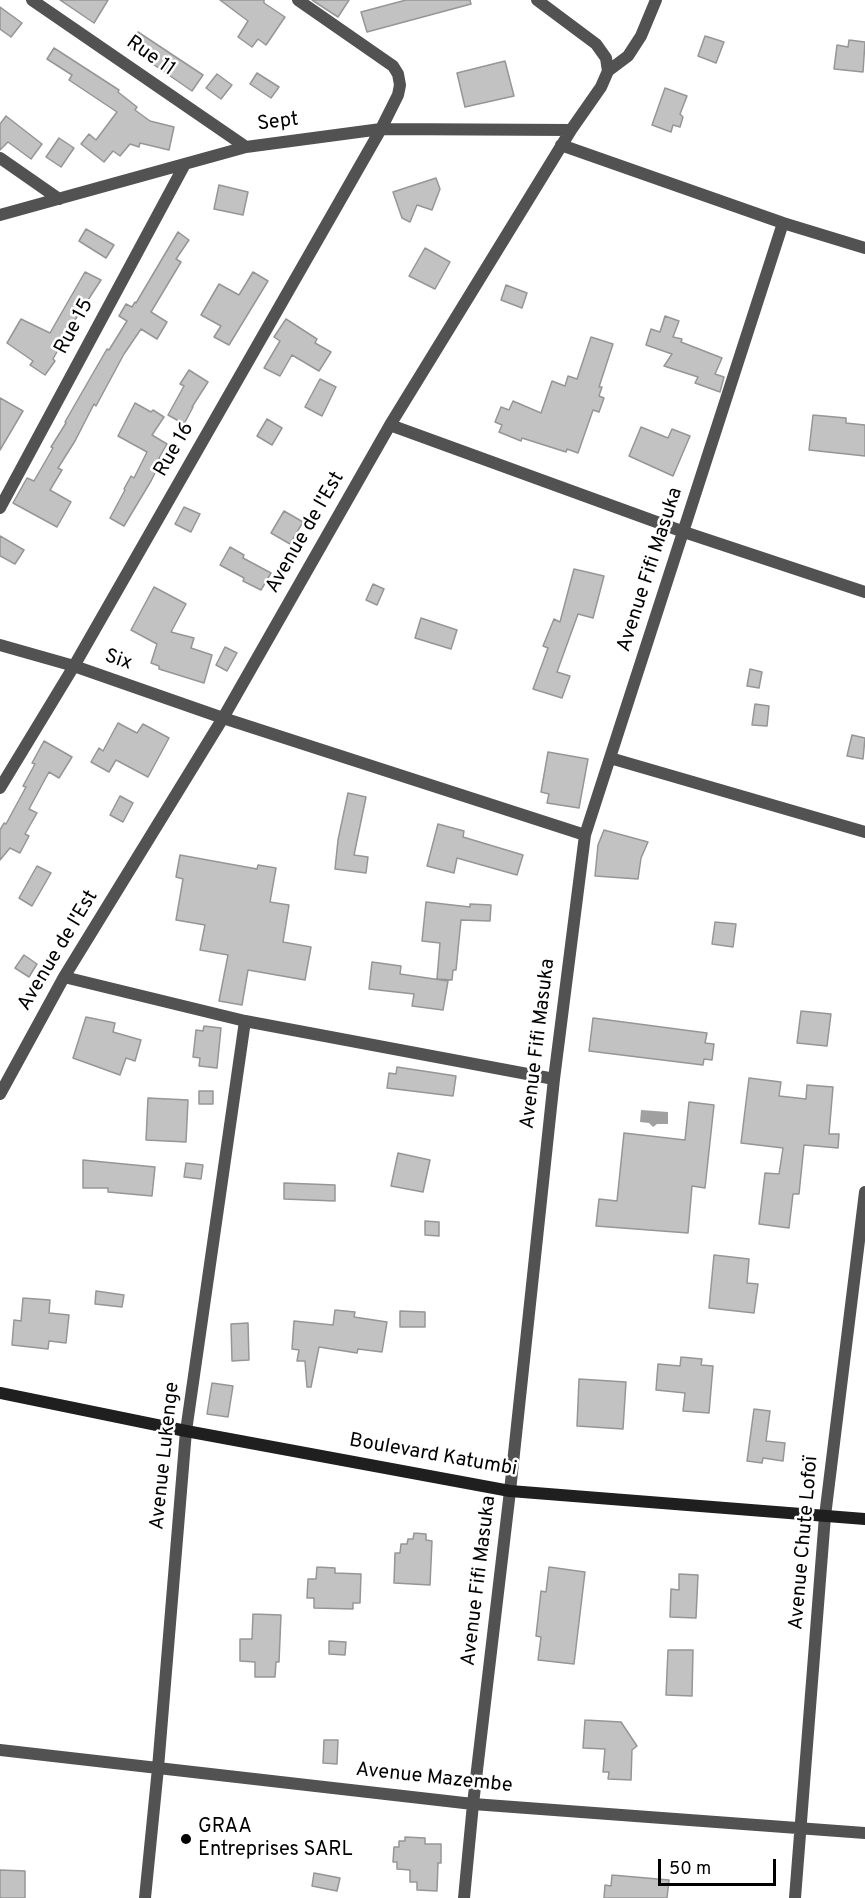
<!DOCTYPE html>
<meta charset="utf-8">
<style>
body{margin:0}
#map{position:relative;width:865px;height:1898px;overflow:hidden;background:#fff;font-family:Overpass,sans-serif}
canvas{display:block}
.scale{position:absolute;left:658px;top:1859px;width:118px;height:27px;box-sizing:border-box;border:3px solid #000;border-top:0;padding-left:8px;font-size:18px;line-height:21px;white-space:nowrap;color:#000;-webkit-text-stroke:4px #fff;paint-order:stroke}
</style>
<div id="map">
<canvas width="865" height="1898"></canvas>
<div class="scale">50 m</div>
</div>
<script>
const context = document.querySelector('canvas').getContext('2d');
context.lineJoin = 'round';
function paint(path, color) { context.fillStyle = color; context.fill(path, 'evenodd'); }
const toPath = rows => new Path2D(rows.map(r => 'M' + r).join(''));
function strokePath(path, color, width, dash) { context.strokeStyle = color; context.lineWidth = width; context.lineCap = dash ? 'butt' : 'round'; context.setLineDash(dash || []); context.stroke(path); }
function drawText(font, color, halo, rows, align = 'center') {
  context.font = font + ' Overpass,sans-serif'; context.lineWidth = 5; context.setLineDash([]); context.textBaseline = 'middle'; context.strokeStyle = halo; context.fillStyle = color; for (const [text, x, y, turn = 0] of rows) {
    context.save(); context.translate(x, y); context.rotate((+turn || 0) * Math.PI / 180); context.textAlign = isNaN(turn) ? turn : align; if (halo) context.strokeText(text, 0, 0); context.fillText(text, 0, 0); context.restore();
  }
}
const water = toPath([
 [641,1110,668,1112,668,1124,657,1124,653,1127,649,1123,640,1122]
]);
const building = toPath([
 [60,0,108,0,94,23,60,0],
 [220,0,264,0,264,3,285,17,266,45,258,39,252,47,238,37,248,21,220,0],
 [312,0,349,0,338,17,312,0],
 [406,0,470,0,471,4,367,32,361,12,406,0],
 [0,7,22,23,11,37,0,29,0,7],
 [138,32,203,75,192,91,128,47,138,32],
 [705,36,724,42,716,63,698,56,705,36],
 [849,40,865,42,863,72,834,69,837,45,848,47,849,40],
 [54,48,119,90,118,92,137,107,135,110,150,121,174,127,169,150,140,143,139,147,130,144,120,156,113,151,104,162,81,144,89,134,96,140,117,112,69,80,72,75,47,59,54,48],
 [505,61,514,96,465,107,457,73,505,61],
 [257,73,279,87,271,98,250,84,257,73],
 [217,74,232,85,221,99,206,88,217,74],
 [665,88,687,96,680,114,683,117,680,127,673,125,671,132,652,125,665,88],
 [6,116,42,144,31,159,8,142,0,150,0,124,6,116],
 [59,138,74,148,61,167,46,157,59,138],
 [436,178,440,189,432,210,417,205,410,222,402,218,393,192,436,178],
 [219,185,248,192,243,215,214,209,219,185],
 [86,229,114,245,106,258,79,241,86,229],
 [178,232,189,240,176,259,181,262,151,312,167,322,157,339,141,329,124,354,96,406,94,404,75,441,58,468,62,470,50,490,71,502,57,527,13,503,27,478,34,481,53,448,51,447,66,423,65,422,73,408,107,349,109,350,127,321,119,316,126,304,132,307,135,302,136,303,178,232],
 [425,248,450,262,435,289,409,276,425,248],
 [85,272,101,280,73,323,53,359,55,361,45,375,30,365,33,361,7,343,21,319,50,333,85,272],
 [253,272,268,281,229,345,214,337,221,326,201,315,219,284,239,295,253,272],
 [506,285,527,293,522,308,501,300,506,285],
 [665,316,679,321,673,337,682,339,681,342,722,358,715,374,724,377,720,392,695,383,698,377,664,366,672,354,646,345,651,329,660,332,665,316],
 [286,319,317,339,315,343,331,352,319,371,292,355,280,376,264,368,280,341,274,337,286,319],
 [591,337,613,344,599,387,602,387,599,396,604,398,599,412,593,410,578,453,567,449,566,452,522,438,521,441,499,432,502,425,495,422,501,407,509,410,513,401,541,413,552,381,565,386,568,376,577,379,591,337],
 [189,370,208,382,192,407,193,407,184,424,168,415,184,386,180,384,189,370],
 [320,379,336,387,322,416,305,407,320,379],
 [0,398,23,411,0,450,0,398],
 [135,403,151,412,153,410,164,417,152,435,167,444,159,458,162,459,151,481,124,526,110,518,125,490,124,489,131,476,134,478,147,452,118,436,135,403],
 [813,415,846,418,846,423,865,425,865,456,809,450,813,415],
 [267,419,282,428,272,445,257,436,267,419],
 [641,427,668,438,672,429,690,436,673,476,629,456,641,427],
 [184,507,200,514,191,532,175,524,184,507],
 [284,511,303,522,290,544,271,533,284,511],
 [0,536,24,550,15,564,0,556,0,536],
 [230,547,244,555,243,558,271,573,261,590,243,581,244,578,220,565,230,547],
 [574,569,604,576,593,618,578,614,557,672,570,676,562,698,533,689,548,648,543,646,554,619,560,622,574,569],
 [373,584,384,589,377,605,366,600,373,584],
 [154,587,186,604,171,632,194,638,191,648,212,655,204,683,159,669,159,666,151,663,157,644,131,630,154,587],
 [421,618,457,630,451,649,415,638,421,618],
 [225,647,237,653,227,671,216,665,225,647],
 [750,669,762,672,759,688,747,686,750,669],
 [755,704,769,706,767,726,752,725,755,704],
 [118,723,137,733,143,724,169,738,148,777,116,760,109,772,91,762,99,748,103,751,118,723],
 [852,735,865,738,863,759,847,756,852,735],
 [44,741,72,757,59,778,49,772,29,809,37,813,25,834,29,836,20,853,10,848,0,860,0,830,4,823,6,824,26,787,23,786,35,764,32,763,44,741],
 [548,752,588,759,579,808,547,803,549,794,541,792,548,752],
 [348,793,366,797,354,855,368,857,366,873,335,869,338,840,348,793],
 [120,796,133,803,123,822,110,815,120,796],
 [438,824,464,831,463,837,523,855,517,875,457,858,454,873,427,866,438,824],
 [604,830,648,842,641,858,638,879,595,876,598,845,604,830],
 [180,855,257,869,258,865,276,868,270,902,289,905,283,942,311,947,305,980,248,970,242,1005,219,1001,228,955,200,950,205,925,176,920,183,879,176,877,180,855],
 [37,866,51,873,32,906,19,898,37,866],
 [426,902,470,907,470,904,491,905,490,921,461,920,456,970,453,970,452,980,437,979,440,943,422,941,426,902],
 [715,922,736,924,733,947,712,944,715,922],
 [24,955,37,964,29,977,15,968,24,955],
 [372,962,401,966,400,974,448,981,443,1010,412,1006,414,994,369,989,372,962],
 [801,1011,831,1014,827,1046,797,1043,801,1011],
 [86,1017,115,1023,113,1032,141,1040,135,1061,126,1058,120,1075,73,1058,86,1017],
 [593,1018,707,1033,705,1043,714,1044,712,1060,704,1059,703,1065,589,1051,593,1018],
 [204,1026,221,1028,217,1068,199,1066,200,1058,193,1057,196,1030,203,1031,204,1026],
 [397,1067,456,1076,453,1096,387,1088,389,1073,396,1074,397,1067],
 [749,1078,781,1082,779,1096,806,1099,807,1085,833,1087,829,1134,839,1134,838,1148,804,1145,799,1194,793,1194,789,1228,759,1224,765,1173,779,1174,783,1148,741,1143,749,1078],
 [199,1091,213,1091,213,1104,199,1104,199,1091],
 [148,1098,188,1100,186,1142,146,1140,148,1098],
 [689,1102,714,1105,705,1188,692,1186,688,1233,596,1226,599,1199,617,1201,624,1133,685,1140,689,1102],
 [398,1153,430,1160,423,1192,391,1186,398,1153],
 [83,1160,155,1167,152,1196,108,1192,108,1188,83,1188,83,1160],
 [186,1163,203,1165,201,1179,184,1177,186,1163],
 [284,1183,335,1185,335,1201,284,1199,284,1183],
 [425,1221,439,1222,439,1236,425,1235,425,1221],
 [714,1255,749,1259,747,1283,758,1284,754,1313,709,1308,714,1255],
 [96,1291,124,1295,122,1307,95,1304,96,1291],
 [23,1298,50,1300,49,1313,69,1315,66,1343,49,1341,48,1349,12,1345,14,1320,21,1321,23,1298],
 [335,1310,355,1312,354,1317,387,1322,382,1352,358,1349,357,1353,319,1347,311,1387,307,1387,305,1361,297,1361,299,1350,292,1349,294,1321,333,1325,335,1310],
 [400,1311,425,1312,425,1327,400,1327,400,1311],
 [248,1323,249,1360,232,1361,231,1324,248,1323],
 [681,1357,702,1359,701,1365,713,1366,709,1413,683,1411,685,1393,656,1390,658,1364,680,1366,681,1357],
 [579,1379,626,1382,623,1429,577,1426,579,1379],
 [212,1383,233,1386,228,1417,207,1414,212,1383],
 [754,1409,770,1411,766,1441,785,1443,783,1461,763,1458,762,1463,747,1461,754,1409],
 [414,1533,426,1534,426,1540,432,1541,430,1585,394,1583,395,1553,400,1553,401,1544,407,1544,408,1539,413,1539,414,1533],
 [317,1567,335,1568,335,1573,361,1574,360,1603,353,1603,353,1609,314,1608,314,1598,307,1598,308,1579,316,1579,317,1567],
 [549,1567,585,1572,574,1664,538,1660,541,1637,536,1636,541,1591,546,1592,549,1567],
 [679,1574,698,1575,696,1618,670,1617,671,1589,679,1590,679,1574],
 [253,1614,281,1615,279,1662,276,1662,275,1677,255,1677,255,1662,240,1661,240,1639,252,1639,253,1614],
 [329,1641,346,1642,345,1655,329,1654,329,1641],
 [668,1650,693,1650,692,1696,666,1695,668,1650],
 [585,1720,621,1722,637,1746,632,1750,631,1780,608,1779,609,1772,603,1772,605,1749,583,1748,585,1720],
 [324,1740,338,1740,337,1764,323,1763,324,1740],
 [405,1837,425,1838,425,1844,441,1844,441,1863,438,1863,437,1891,417,1890,417,1882,410,1882,410,1870,397,1869,397,1862,393,1862,394,1847,399,1847,399,1841,405,1841,405,1837],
 [0,1870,25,1871,25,1898,0,1898,0,1870],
 [314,1873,340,1878,337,1891,312,1886,314,1873],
 [612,1875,669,1880,667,1898,604,1898,605,1885,611,1886,612,1875]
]);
const street = toPath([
 [32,0,246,147],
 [537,0,596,44,606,58,608,71],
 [561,145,783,223,865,248],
 [0,158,59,199],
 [0,215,246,147,381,129,571,130],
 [390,425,684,532,865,592],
 [0,508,185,164],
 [0,645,74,666,223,718,585,835],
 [610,758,865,832],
 [0,788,74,666,381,129,398,95,400,85,398,74,393,66,298,0],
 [64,977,245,1021,554,1079],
 [0,1094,64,977,223,718,390,425,571,130,601,87,608,71,628,56,641,36,656,0],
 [0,1750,473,1804,865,1833],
 [145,1898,158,1768,186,1431,245,1021],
 [464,1898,473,1804,510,1491,554,1079,585,835,783,223],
 [795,1898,825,1516,865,1192]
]);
const secondary = toPath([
 [0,1393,186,1431,510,1491,865,1519]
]);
const markers = [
 [186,1839,6,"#000"]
];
const streetNames = [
 ["Rue 11",150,57,35],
 ["Sept",278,123,-7],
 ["Rue 15",75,327,-62],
 ["Rue 16",175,450,-60],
 ["Avenue de l'Est",306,533,-60],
 ["Avenue Fifi Masuka",651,570,-72],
 ["Six",118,661,19],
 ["Avenue de l'Est",59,951,-59],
 ["Avenue Fifi Masuka",539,1044,-83],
 ["Avenue Lukenge",166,1456,-84],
 ["Boulevard Katumbi",433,1456,10],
 ["Avenue Chute Lofoï",805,1543,-85],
 ["Avenue Fifi Masuka",480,1581,-83],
 ["Avenue Mazembe",434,1779,6]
];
const poiNames = [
 ["GRAA",198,1828],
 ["Entreprises SARL",198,1851]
];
paint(water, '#a0a0a0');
paint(building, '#c2c2c2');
strokePath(building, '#969696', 1.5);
strokePath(street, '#525252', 12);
strokePath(secondary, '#1f1f1f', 12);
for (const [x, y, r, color] of markers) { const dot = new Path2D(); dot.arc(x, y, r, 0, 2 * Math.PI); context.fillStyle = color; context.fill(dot); strokePath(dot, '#fff', 2); }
drawText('20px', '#000', '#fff', streetNames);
drawText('20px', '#000', '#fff', poiNames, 'left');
</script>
